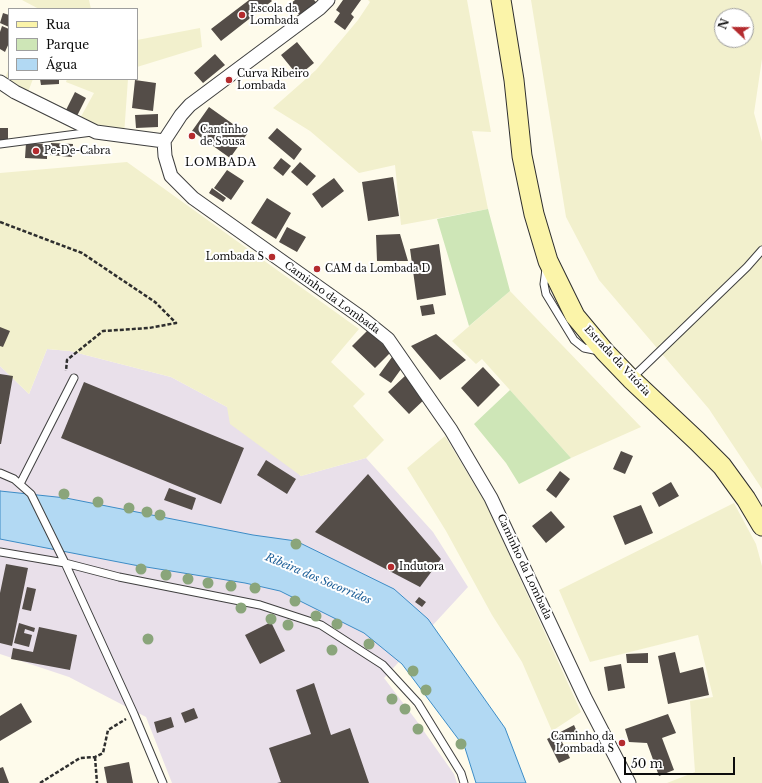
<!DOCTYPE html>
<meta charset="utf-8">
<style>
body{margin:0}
#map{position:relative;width:762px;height:783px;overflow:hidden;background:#fefbeb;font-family:"Libre Baskerville",serif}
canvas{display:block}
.legend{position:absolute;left:8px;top:8px;width:130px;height:72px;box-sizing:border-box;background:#fff;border:1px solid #9e9e9e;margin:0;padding:5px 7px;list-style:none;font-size:12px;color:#0c0c0c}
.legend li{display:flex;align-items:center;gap:8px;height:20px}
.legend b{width:20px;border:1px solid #9e9e9e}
.north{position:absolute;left:714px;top:8px;width:40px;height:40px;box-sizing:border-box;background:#fff;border:1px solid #9e9e9e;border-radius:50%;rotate:292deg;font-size:11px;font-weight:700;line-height:16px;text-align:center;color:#0c0c0c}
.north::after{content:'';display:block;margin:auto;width:14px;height:18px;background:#b42b2e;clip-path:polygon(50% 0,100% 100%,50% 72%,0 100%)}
.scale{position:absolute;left:624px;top:757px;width:111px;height:18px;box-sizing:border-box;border:2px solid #0c0c0c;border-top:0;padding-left:5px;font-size:12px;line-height:14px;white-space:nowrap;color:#0c0c0c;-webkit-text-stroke:3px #fff;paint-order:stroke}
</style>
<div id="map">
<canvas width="762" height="783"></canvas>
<ul class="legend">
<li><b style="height:5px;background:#fbf4a9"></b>Rua</li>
<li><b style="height:11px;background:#cee6b7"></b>Parque</li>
<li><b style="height:11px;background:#b2d9f3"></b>Água</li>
</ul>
<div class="north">N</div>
<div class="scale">50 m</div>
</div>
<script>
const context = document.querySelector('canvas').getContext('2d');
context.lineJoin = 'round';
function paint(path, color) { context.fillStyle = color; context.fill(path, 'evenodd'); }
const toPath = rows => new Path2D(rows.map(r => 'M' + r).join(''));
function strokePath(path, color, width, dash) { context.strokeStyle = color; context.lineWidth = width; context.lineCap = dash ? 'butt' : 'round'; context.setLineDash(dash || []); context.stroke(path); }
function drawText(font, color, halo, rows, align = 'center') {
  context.font = font + ' "Libre Baskerville",serif'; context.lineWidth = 4; context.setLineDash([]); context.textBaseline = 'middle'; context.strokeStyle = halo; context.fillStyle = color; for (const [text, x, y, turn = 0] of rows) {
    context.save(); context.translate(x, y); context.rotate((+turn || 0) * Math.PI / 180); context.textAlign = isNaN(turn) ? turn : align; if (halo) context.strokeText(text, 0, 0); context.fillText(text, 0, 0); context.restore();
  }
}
const industrial = toPath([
 [47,349,70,351,171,377,227,407,301,476,366,458,433,532,468,587,384,678,416,720,454,774,457,783,172,783,146,717,69,677,0,654,0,366,29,394]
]);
const farmland = toPath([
 [22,0,89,0,91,9,39,9],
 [368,0,467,0,491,132,472,131,488,209,401,225,395,165,359,173,310,131,273,108,316,70,358,20,370,2],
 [531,0,762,0,762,59,754,113,762,142,762,489,709,409,599,280,566,217],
 [722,16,746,16,746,40,722,40],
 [200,28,202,47,137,67,137,40],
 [9,68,9,79,33,79,26,97,3,84],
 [67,79,128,79,124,135,78,122,94,93,66,82],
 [127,162,359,329,331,362,365,394,353,406,384,440,366,458,301,476,230,424,227,407,171,377,70,351,47,349,29,394,0,366,0,173],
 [510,291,641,427,571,458,482,359,476,364,452,341],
 [445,436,486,504,581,712,552,731,522,662,492,615,446,531,407,468],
 [734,503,756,544,762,566,762,783,667,783,695,772,690,701,713,697,698,635,590,662,559,590]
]);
const green = toPath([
 [488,209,510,291,469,326,437,219],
 [510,390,571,458,519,484,506,463,474,424]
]);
const water = toPath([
 [0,491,66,498,253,535,296,541,394,589,428,619,505,728,526,783,476,783,465,748,402,664,364,633,280,591,245,583,134,565,0,539,0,491]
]);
const building = toPath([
 [249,0,271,0,272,1,221,41,211,29],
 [295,0,314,0,317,3,301,17,290,4],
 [343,0,361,0,351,14,354,17,345,30,334,22,340,13,336,10],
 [3,13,9,15,9,27,0,23],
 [2,26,9,29,9,43,5,52,0,49,0,32],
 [297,42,314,63,298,76,281,55],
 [215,54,225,65,203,83,194,73],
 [40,79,59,79,59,84,41,85],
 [135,80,156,83,153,111,132,108],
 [75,92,86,98,77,116,66,110],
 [209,107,247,134,230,158,192,131],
 [158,114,158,127,136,128,135,115],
 [0,128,8,128,8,140,0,140],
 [277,128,302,149,294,160,268,138],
 [26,143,47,144,47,159,25,158],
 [51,143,73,144,72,157,50,155],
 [281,158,291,166,283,176,273,168],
 [300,162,316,176,307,186,291,172],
 [227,170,244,181,231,200,214,188],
 [393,177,399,216,368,221,362,182],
 [334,178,344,191,322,208,312,194],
 [212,188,226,198,223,202,209,193],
 [267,198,291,213,276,239,251,223],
 [287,227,306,237,297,252,279,242],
 [400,234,408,261,377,261,376,235],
 [439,244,446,295,417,300,410,249],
 [433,304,435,314,422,316,420,306],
 [0,327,10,331,3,347,0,346],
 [368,330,391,352,375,368,352,346],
 [436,334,466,360,440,380,411,346],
 [392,357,404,365,391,383,379,375],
 [483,367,500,385,478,407,461,388],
 [0,374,13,376,1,444,0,444],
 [406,375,427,397,409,414,388,392],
 [84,382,244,448,221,504,61,438],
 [621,451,633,456,625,474,613,469],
 [266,460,296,479,287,494,257,475],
 [560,471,570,479,556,498,546,490],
 [368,474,441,559,420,587,315,532],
 [671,482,679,496,659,507,652,493],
 [169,488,196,498,192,510,164,500],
 [641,505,653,533,625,545,613,516],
 [551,511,565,527,546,543,532,526],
 [6,564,28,568,12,646,0,643,0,593],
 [27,587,36,589,31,611,22,609],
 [419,597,426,602,422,607,415,602],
 [271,622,285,651,260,664,245,635],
 [19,623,35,628,34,632,25,629,24,633,32,635,29,647,14,643],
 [39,627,77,635,70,670,11,659,13,648,33,652],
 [675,652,680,673,703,667,709,695,668,704,658,656],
 [648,653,648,663,627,663,626,654],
 [621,664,625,688,608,691,604,667],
 [314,683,331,735,350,728,369,783,277,783,281,782,269,748,311,734,296,690],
 [21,703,32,722,0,741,0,716],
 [194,708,198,718,185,723,181,713],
 [668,714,676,733,662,738,674,770,659,776,647,743,629,742,625,729],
 [171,717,174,727,157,733,154,722],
 [574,725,578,734,562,742,570,758,559,763,547,739],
 [129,762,133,783,107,783,104,767],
 [3,767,9,783,0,783,0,768]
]);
const path = toPath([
 [0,222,82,253,155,302,176,323,149,328,103,331,67,360,66,371],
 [95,757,97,783],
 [40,783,80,758,95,757,103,753,108,730,126,719]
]);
const service = toPath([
 [0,144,92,132],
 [546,269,544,284,546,294,574,340,584,348,599,351],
 [631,379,747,267,762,250],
 [0,473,14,479,31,494,65,563,134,714,163,783],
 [20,484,74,378],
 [0,552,65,563,119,577,260,605,321,625,383,665,418,703,461,773,464,783]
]);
const minor = toPath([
 [328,0,320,8,190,105,181,115,164,141,165,156,171,176,193,198,362,318,388,339,451,430,491,498,585,698,629,783],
 [0,82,15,92,96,132,164,141]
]);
const secondary = toPath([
 [501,0,514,80,522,156,534,214,548,261,575,316,605,352,631,379,697,441,722,466,746,499,762,526]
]);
const trees = [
 [64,494],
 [98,502],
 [129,508],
 [147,512],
 [160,515],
 [296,544],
 [141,569],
 [166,575],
 [188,579],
 [208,583],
 [231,586],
 [255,588],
 [295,601],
 [241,608],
 [316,616],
 [271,619],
 [337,624],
 [288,625],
 [148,639],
 [369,644],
 [332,650],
 [413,671],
 [426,690],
 [392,699],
 [405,709],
 [418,729],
 [461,744]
];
const markers = [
 [242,15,4,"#b42b2e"],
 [229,80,4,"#b42b2e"],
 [192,136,4,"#b42b2e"],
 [36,151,4,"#b42b2e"],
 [272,257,4,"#b42b2e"],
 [317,269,4,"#b42b2e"],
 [391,567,4,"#b42b2e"],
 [622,743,4,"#b42b2e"]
];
const poiNames = [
 ["Escola da",250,9],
 ["Lombada",250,21],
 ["Curva Ribeiro",237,74],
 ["Lombada",237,86],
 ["Cantinho",200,130],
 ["de Sousa",200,142],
 ["Pe-De-Cabra",44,151],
 ["Lombada S",264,257,"right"],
 ["CAM da Lombada D",325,269],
 ["Indutora",399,567],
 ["Caminho da",614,737,"right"],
 ["Lombada S",614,749,"right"]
];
const streetNames = [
 ["Caminho da Lombada",332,298,36],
 ["Estrada da Vitória",617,361,47],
 ["Caminho da Lombada",524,567,65]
];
const neighbourhoodNames = [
 ["LOMBADA",221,163]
];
const waterNames = [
 ["Ribeira dos Socorridos",318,579,23]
];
paint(industrial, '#e9e0ea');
paint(farmland, '#f2f0cd');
paint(green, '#cee6b7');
paint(water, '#b2d9f3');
strokePath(water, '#3d8cc6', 1);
paint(building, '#544d48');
strokePath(service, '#3f3f3f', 9);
strokePath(minor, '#3f3f3f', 15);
strokePath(secondary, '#2e2e2e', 21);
strokePath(path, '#2e2e2e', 2.5, [4, 2]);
strokePath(service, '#fff', 7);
strokePath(minor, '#fff', 13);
strokePath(secondary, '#fbf4a9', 19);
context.fillStyle = '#8aa57b';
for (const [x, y] of trees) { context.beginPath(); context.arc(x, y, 5.5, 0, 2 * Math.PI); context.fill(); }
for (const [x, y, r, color] of markers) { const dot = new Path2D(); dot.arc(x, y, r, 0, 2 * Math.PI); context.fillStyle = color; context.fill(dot); strokePath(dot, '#fff', 1.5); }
drawText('10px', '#0c0c0c', '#fff', poiNames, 'left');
drawText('10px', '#0c0c0c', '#fff', streetNames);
context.letterSpacing = '1px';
drawText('11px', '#0c0c0c', '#fff', neighbourhoodNames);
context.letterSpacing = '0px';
drawText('italic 11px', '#1c5e97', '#fff', waterNames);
</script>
